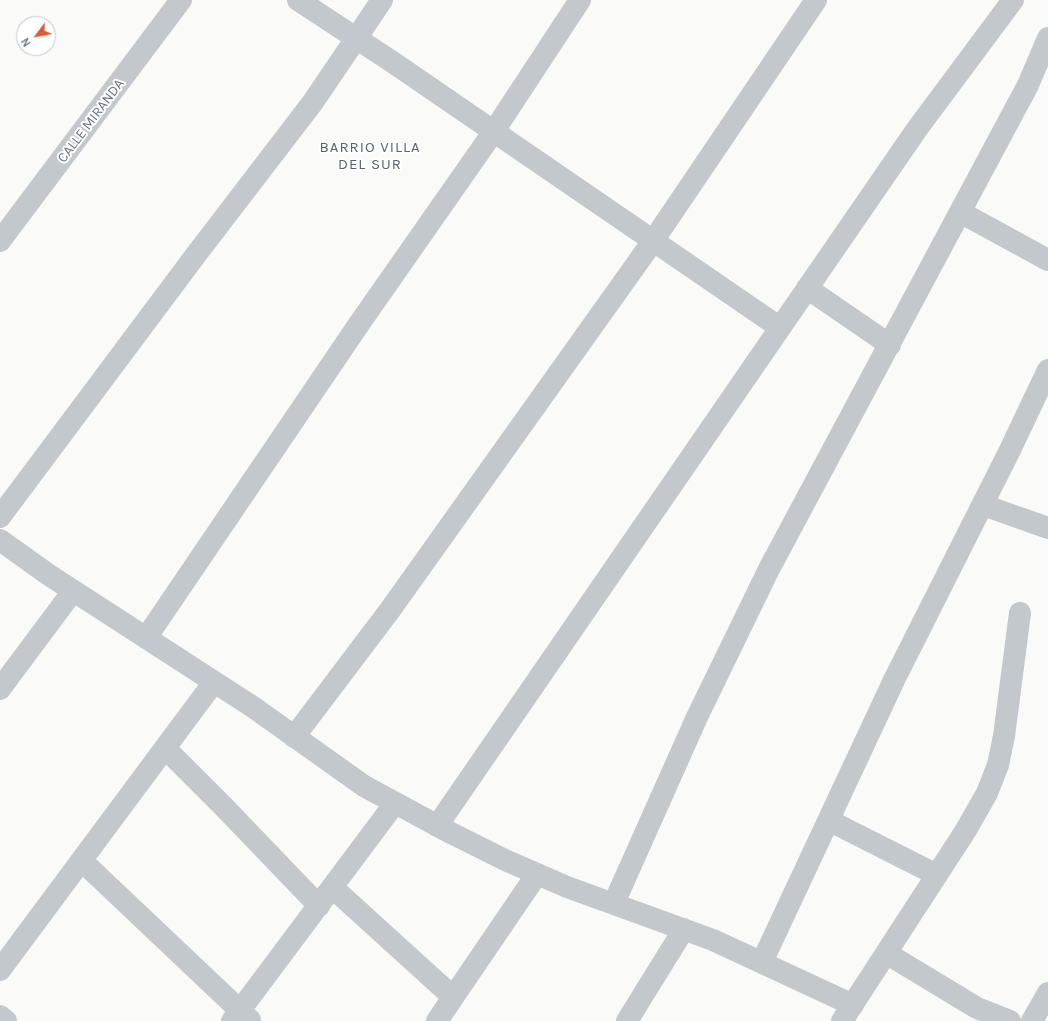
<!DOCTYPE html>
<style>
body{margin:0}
#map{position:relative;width:1048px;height:1021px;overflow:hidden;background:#fafaf8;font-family:Karla,sans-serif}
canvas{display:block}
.north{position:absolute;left:16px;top:16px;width:40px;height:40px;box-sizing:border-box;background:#fff;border:1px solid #c1c8cd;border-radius:50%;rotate:238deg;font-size:11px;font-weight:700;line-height:16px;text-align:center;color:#657683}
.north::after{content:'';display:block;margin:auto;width:14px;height:18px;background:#e4572e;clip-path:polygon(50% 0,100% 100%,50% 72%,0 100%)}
</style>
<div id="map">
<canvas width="1048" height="1021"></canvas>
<div class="north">N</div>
</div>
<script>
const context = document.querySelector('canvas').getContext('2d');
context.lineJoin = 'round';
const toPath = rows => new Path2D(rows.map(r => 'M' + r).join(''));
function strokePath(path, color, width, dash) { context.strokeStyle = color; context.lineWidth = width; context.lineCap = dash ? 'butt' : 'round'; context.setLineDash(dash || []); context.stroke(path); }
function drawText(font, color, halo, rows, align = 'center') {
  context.font = font + ' Karla,sans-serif'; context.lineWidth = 4; context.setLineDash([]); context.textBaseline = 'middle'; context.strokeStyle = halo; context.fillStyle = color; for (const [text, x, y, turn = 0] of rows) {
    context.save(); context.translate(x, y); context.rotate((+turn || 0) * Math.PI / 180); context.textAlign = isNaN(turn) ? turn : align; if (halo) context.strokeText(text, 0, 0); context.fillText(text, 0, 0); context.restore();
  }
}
const minor = toPath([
 [298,0,391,61,779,327],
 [960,212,1048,260],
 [0,241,181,0],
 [807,288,890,345],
 [983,505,1048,528],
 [0,517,195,256,313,102,382,0],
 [0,540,49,575,253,707,364,786,451,833,505,860,567,887,713,940,853,1005],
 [146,638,359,324,494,131,580,0],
 [0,689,73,591],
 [294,737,390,610,653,241,816,0],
 [165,748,224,807,319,906],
 [830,821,937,875],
 [437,826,917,129,1013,0],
 [82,861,250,1020],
 [333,888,453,997],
 [614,903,697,717,769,569,1028,85,1048,38],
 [886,953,977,1008,1010,1021],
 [762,962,895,678,1009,452,1048,370],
 [0,970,214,682],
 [0,1016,6,1021],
 [232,1021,395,803],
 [437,1021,537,874],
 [627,1021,684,929],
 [842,1021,966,830,987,793,998,765,1004,736,1020,613],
 [1032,1021,1048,993]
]);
const streetNames = [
 ["CALLE MIRANDA",91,121,-53]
];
const neighbourhoodNames = [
 ["BARRIO VILLA",370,148],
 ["DEL SUR",370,165]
];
strokePath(minor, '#c3c8cc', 22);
drawText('14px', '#657683', '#fff', streetNames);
context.letterSpacing = '1px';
drawText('15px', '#57646e', '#fff', neighbourhoodNames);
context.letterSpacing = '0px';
</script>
